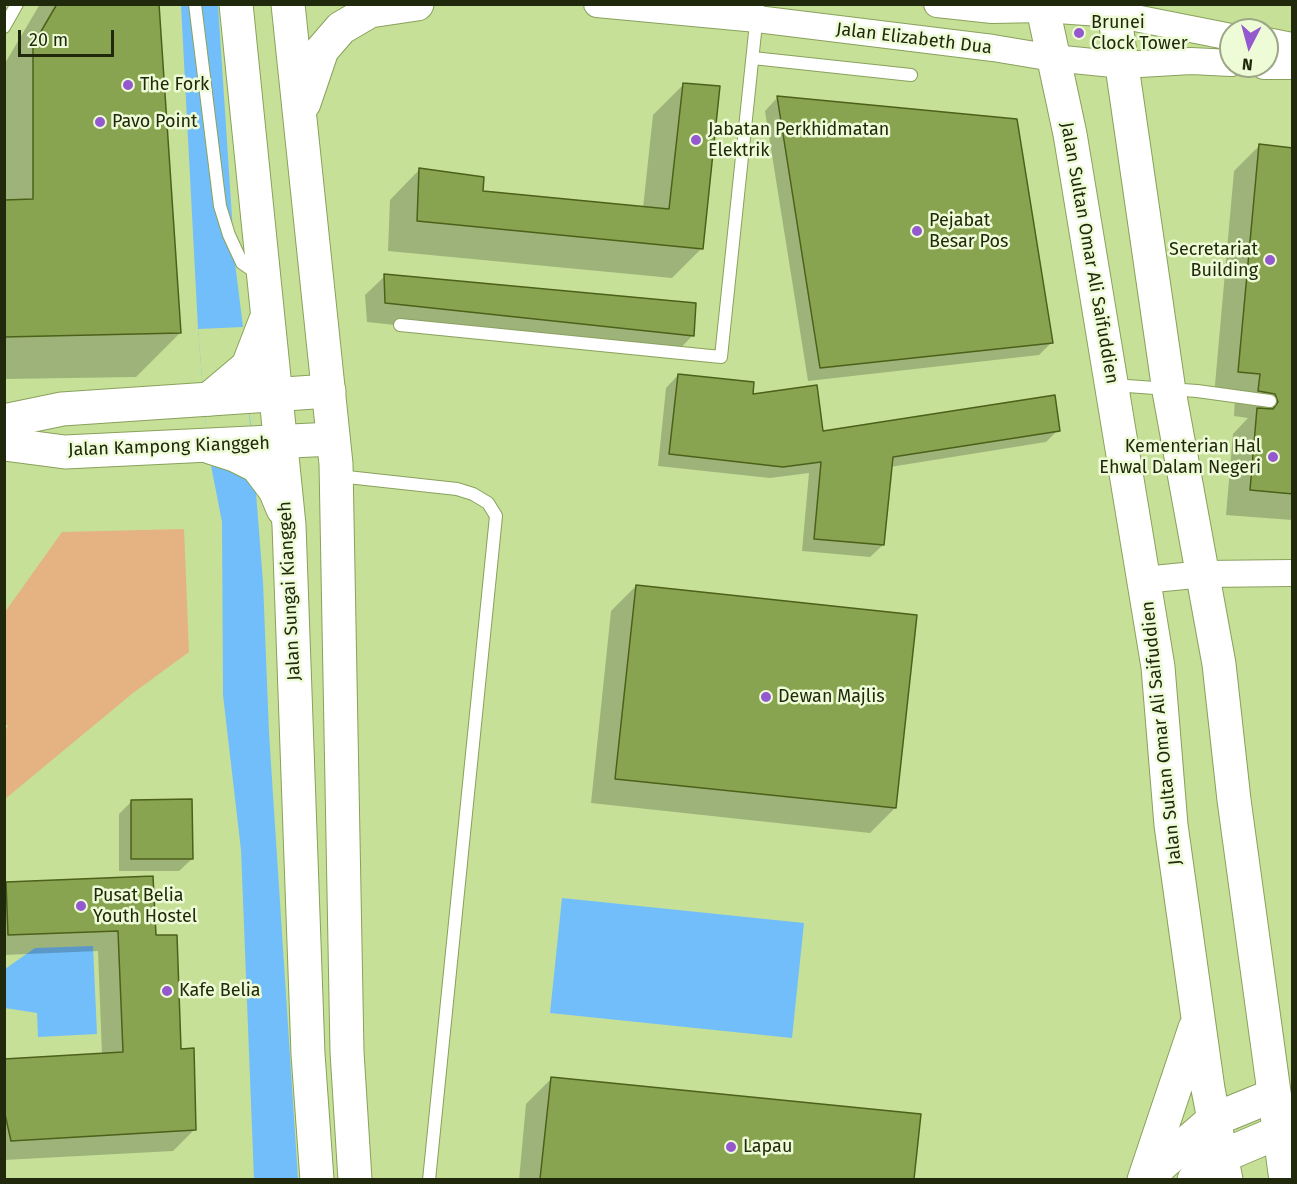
<!DOCTYPE html>
<style>
body{margin:0}
#map{position:relative;width:1297px;height:1184px;overflow:hidden;background:#c6e098;font-family:"Fira Sans",sans-serif}
canvas{display:block}
.frame{position:absolute;inset:0;border:6px solid #20290c;pointer-events:none}
.north{position:absolute;left:1219px;top:18px;width:60px;height:60px;box-sizing:border-box;background:#eefbd7;border:2px solid #9ca786;border-radius:50%;rotate:186deg;font-size:16px;font-weight:700;line-height:24px;text-align:center;color:#20290c}
.north::after{content:'';display:block;margin:auto;width:21px;height:27px;background:#9458cf;clip-path:polygon(50% 0,100% 100%,50% 72%,0 100%)}
.scale{position:absolute;left:18px;top:30px;width:96px;height:27px;box-sizing:border-box;border:3px solid #20290c;border-top:0;padding-left:8px;font-size:18px;line-height:21px;white-space:nowrap;color:#20290c;-webkit-text-stroke:4px #eefbd7;paint-order:stroke}
</style>
<div id="map">
<canvas width="1297" height="1184"></canvas>
<div class="frame"></div>
<div class="north">N</div>
<div class="scale">20 m</div>
</div>
<script>
const context = document.querySelector('canvas').getContext('2d');
context.lineJoin = 'round';
function paint(path, color) { context.fillStyle = color; context.fill(path, 'evenodd'); }
const toPath = rows => new Path2D(rows.map(r => 'M' + r).join(''));
function strokePath(path, color, width, dash) { context.strokeStyle = color; context.lineWidth = width; context.lineCap = dash ? 'butt' : 'round'; context.setLineDash(dash || []); context.stroke(path); }
function drawText(font, color, halo, rows, align = 'center') {
  context.font = font + ' "Fira Sans",sans-serif'; context.lineWidth = 5; context.setLineDash([]); context.textBaseline = 'middle'; context.strokeStyle = halo; context.fillStyle = color; for (const [text, x, y, turn = 0] of rows) {
    context.save(); context.translate(x, y); context.rotate((+turn || 0) * Math.PI / 180); context.textAlign = isNaN(turn) ? turn : align; if (halo) context.strokeText(text, 0, 0); context.fillText(text, 0, 0); context.restore();
  }
}
const green = toPath([
 [184,529,189,652,133,693,5,799,4,732,8,726,4,723,5,612,62,532]
]);
const water = toPath([
 [181,5,218,5,235,263,243,327,263,582,269,733,298,1179,254,1179,241,850,223,695,222,522,208,450,198,329],
 [562,898,804,923,792,1038,550,1013],
 [93,946,97,1034,38,1037,37,1013,5,1008,5,969,35,948]
]);
const pier = toPath([
 [243,327,252,452,208,450,198,329]
]);
const shadow = toPath([
 [40,4,158,4,180,333,136,377,4,379,4,65],
 [683,85,702,248,672,278,388,251,390,200,419,170,482,192,643,208,653,115],
 [777,98,1052,342,1039,355,808,381,765,111],
 [1259,146,1292,149,1292,520,1226,515,1233,434,1248,418,1234,416,1235,398,1214,396,1234,171],
 [385,276,693,335,674,355,367,322,365,295],
 [678,375,751,396,822,433,1058,430,1046,442,890,467,883,545,870,557,802,551,809,473,770,478,658,466,666,388],
 [636,586,895,808,870,833,591,803,611,611],
 [132,801,192,859,179,871,119,871,119,814],
 [6,883,155,937,194,1130,173,1151,4,1160,4,1061,102,1055,98,951,4,955],
 [551,1079,919,1116,913,1180,519,1180,526,1104]
]);
const building = toPath([
 [57,4,159,4,181,333,4,337,4,200,33,199,33,45,57,4],
 [683,83,720,86,703,249,417,221,419,168,484,177,483,191,669,209,683,83],
 [777,96,1017,119,1053,343,820,368,777,96],
 [1259,144,1293,148,1293,494,1250,490,1257,408,1273,409,1278,402,1275,394,1258,391,1260,374,1238,372,1259,144],
 [384,274,696,303,694,336,385,303,384,274],
 [678,374,754,382,753,394,817,385,823,431,1055,395,1060,431,893,457,884,545,814,539,821,462,783,467,669,454,678,374],
 [636,585,917,615,896,808,615,779,636,585],
 [192,799,193,859,131,859,131,800,192,799],
 [153,876,156,935,177,935,181,1049,194,1048,196,1130,11,1141,4,1110,4,1059,123,1052,118,931,8,935,6,882,153,876],
 [551,1077,921,1114,914,1179,540,1179,551,1077]
]);
const lane = toPath([
 [195,4,220,206,229,235,242,263,258,274],
 [4,27,17,4],
 [753,58,911,75],
 [400,325,721,357,758,4],
 [1113,385,1197,391,1270,401],
 [338,476,457,489,473,494,488,503,496,516,429,1180]
]);
const street = toPath([
 [597,4,757,19,993,48,1053,58,1123,65,1191,61,1231,63],
 [937,4,992,10,1043,9,1115,14,1231,37],
 [1267,41,1292,46],
 [1264,66,1292,66],
 [1144,580,1204,574,1292,573]
]);
const secondary = toPath([
 [4,421,62,409,329,391],
 [4,444,65,452,333,439],
 [1150,1180,1161,1165,1213,1120,1274,1095],
 [1194,1180,1220,1157,1279,1132]
]);
const primary = toPath([
 [236,4,289,525,308,1054,317,1180],
 [288,4,336,464,347,1052,355,1180],
 [1042,4,1070,134,1158,667,1171,825,1208,1089,1226,1180],
 [1113,4,1169,391,1219,664,1234,800,1286,1180],
 [304,103,322,50,341,28,370,11,417,4],
 [209,399,248,366,265,322],
 [210,447,235,455,257,466,275,490,283,509],
 [1144,1180,1195,1028]
]);
const markers = [
 [1079,33,6,"#9458cf"],
 [128,85,6,"#9458cf"],
 [100,122,6,"#9458cf"],
 [696,140,6,"#9458cf"],
 [917,231,6,"#9458cf"],
 [1270,260,6,"#9458cf"],
 [1273,457,6,"#9458cf"],
 [766,697,6,"#9458cf"],
 [81,906,6,"#9458cf"],
 [167,991,6,"#9458cf"],
 [731,1147,6,"#9458cf"]
];
const poiNames = [
 ["Brunei",1091,23],
 ["Clock Tower",1091,44],
 ["The Fork",140,85],
 ["Pavo Point",112,122],
 ["Jabatan Perkhidmatan",708,130],
 ["Elektrik",708,151],
 ["Pejabat",929,221],
 ["Besar Pos",929,242],
 ["Secretariat",1258,250,"right"],
 ["Building",1258,271,"right"],
 ["Kementerian Hal",1261,447,"right"],
 ["Ehwal Dalam Negeri",1261,468,"right"],
 ["Dewan Majlis",778,697],
 ["Pusat Belia",93,896],
 ["Youth Hostel",93,917],
 ["Kafe Belia",179,991],
 ["Lapau",743,1147]
];
const streetNames = [
 ["Jalan Elizabeth Dua",914,39,7],
 ["Jalan Sultan Omar Ali Saifuddien",1089,253,80],
 ["Jalan Kampong Kianggeh",169,447,-2],
 ["Jalan Sungai Kianggeh",290,591,-93],
 ["Jalan Sultan Omar Ali Saifuddien",1162,733,-96]
];
paint(green, '#e5b281');
paint(water, '#72befb');
paint(pier, '#c6e098');
paint(shadow, '#0003');
paint(building, '#88a450');
strokePath(building, '#4c601a', 1.5);
strokePath(lane, '#89a15b', 14);
strokePath(street, '#89a15b', 28);
strokePath(secondary, '#89a15b', 35);
strokePath(primary, '#89a15b', 35);
strokePath(lane, '#fff', 12);
strokePath(street, '#fff', 26);
strokePath(secondary, '#fff', 33);
strokePath(primary, '#fff', 33);
for (const [x, y, r, color] of markers) { const dot = new Path2D(); dot.arc(x, y, r, 0, 2 * Math.PI); context.fillStyle = color; context.fill(dot); strokePath(dot, '#eefbd7', 2); }
drawText('18px', '#20290c', '#eefbd7', poiNames, 'left');
drawText('18px', '#20290c', '#eefbd7', streetNames);
</script>
